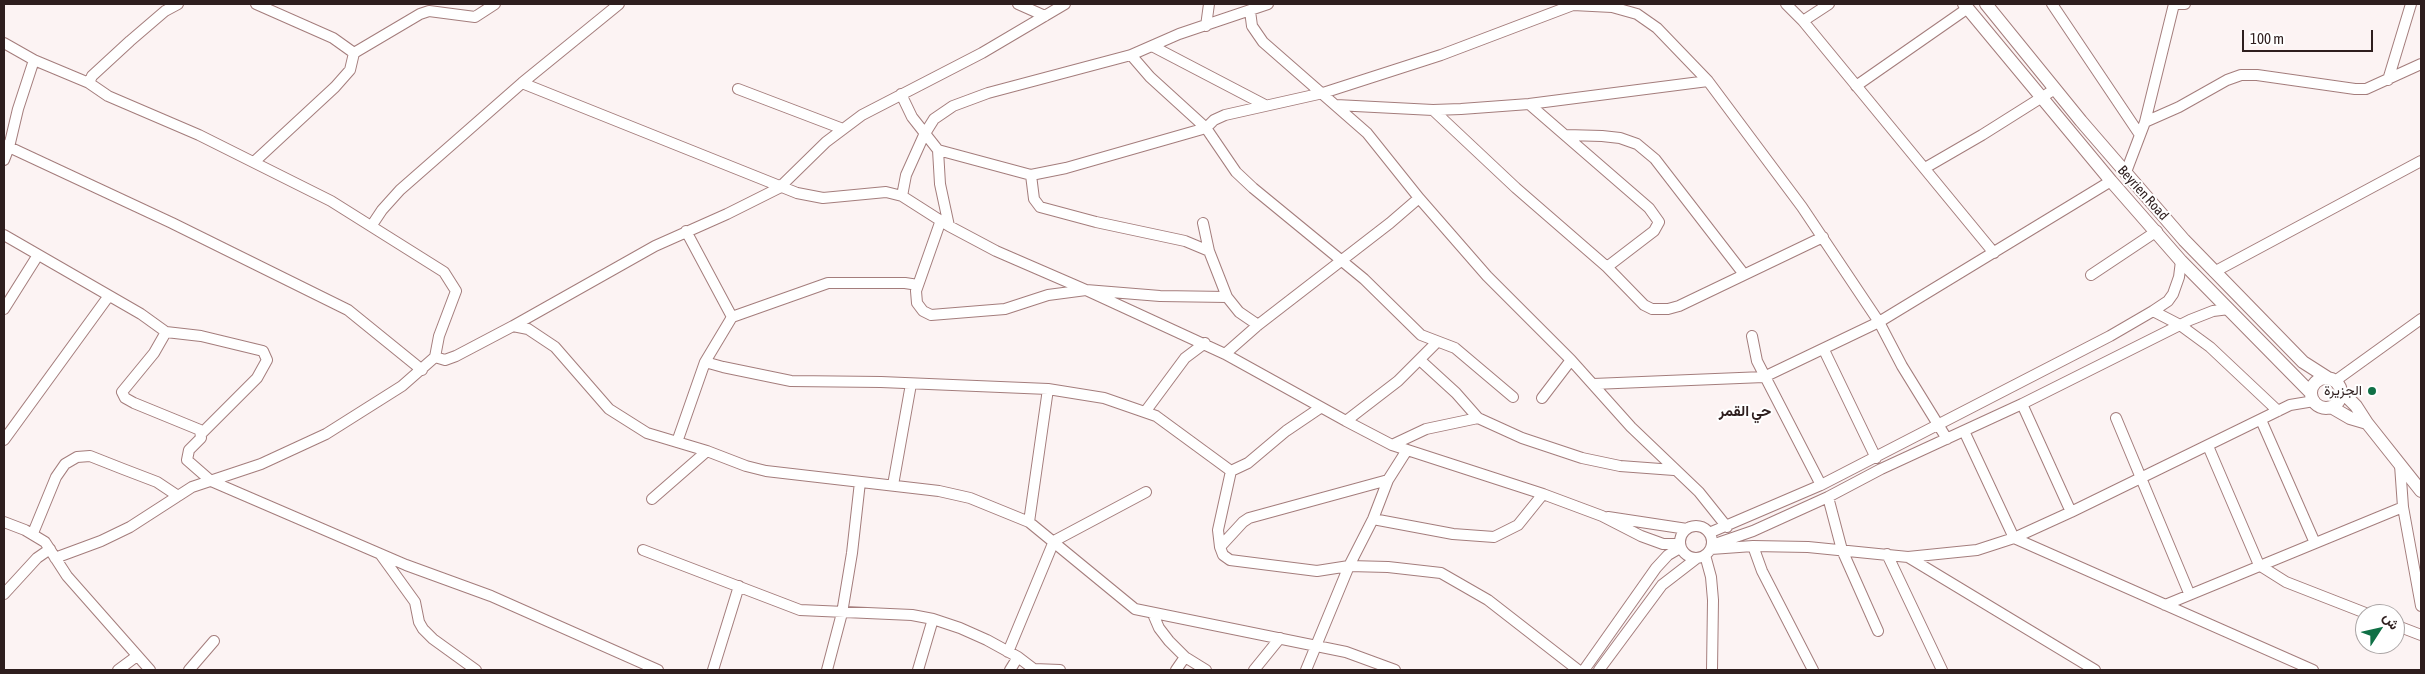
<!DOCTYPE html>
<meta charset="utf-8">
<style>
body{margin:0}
#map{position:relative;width:2425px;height:674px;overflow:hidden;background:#fcf3f3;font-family:"Asap Condensed",Vazirmatn,sans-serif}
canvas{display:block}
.frame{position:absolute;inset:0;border:5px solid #2e1e1e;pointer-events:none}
.north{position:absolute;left:2355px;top:604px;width:50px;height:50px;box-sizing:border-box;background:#fff;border:1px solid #aba5a5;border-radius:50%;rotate:55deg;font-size:14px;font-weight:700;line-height:20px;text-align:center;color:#2e1e1e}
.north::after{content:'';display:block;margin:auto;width:18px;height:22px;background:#107046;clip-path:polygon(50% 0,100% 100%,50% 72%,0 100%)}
.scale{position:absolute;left:2242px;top:30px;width:131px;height:22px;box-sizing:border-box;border:2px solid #2e1e1e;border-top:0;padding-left:6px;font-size:15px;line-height:18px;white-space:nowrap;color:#2e1e1e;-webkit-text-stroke:4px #fff;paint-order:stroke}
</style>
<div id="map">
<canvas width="2425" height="674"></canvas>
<div class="frame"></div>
<div class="north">ش</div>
<div class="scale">100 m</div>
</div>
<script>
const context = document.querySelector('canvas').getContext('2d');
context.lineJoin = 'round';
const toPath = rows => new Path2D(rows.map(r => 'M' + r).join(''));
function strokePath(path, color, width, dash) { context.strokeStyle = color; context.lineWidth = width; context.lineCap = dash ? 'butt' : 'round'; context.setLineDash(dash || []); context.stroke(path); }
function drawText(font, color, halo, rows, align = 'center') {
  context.font = font + ' "Asap Condensed",Vazirmatn,sans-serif'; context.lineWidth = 4; context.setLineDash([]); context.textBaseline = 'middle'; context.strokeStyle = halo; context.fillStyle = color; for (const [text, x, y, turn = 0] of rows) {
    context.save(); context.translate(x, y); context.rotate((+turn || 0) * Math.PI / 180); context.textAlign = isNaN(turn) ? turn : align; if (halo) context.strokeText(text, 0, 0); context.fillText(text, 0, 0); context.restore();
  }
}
const minor = toPath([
 [1018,4,1045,16],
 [1786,4,1803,21,1994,253],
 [2052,4,2140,135],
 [2174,4,2185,4],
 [1250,11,1252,26,1263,42,1367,133,1419,198,1487,276,1571,360,1631,427,1699,492,1727,527],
 [1803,21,1829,4],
 [1206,26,1209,4],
 [4,43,34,60],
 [1152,46,1265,105],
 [354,53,420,14,429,11,475,17,495,4],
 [1131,55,1150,77,1206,128],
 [2388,80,2411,4],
 [89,83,92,76,130,41,165,11,178,4],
 [522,83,797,193,823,198,886,192,902,196],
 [1856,86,1968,8],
 [738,89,843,129],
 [901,94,912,117,938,150,940,184,949,226],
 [1529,104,1649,208,1659,222,1654,231,1607,267],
 [1336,105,1433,110,1461,109,1529,104,1708,81],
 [1433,110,1516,188,1607,267,1644,305,1652,309,1668,309,1679,306,1823,237],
 [2145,122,2179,107,2227,80,2241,75,2257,75,2355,89,2366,89,2421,64],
 [1566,135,1602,136,1620,138,1637,144,1655,159,1743,273],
 [4,145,9,147,4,160],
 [938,150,1031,175,1066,168,1206,128],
 [254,162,335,87,350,70,354,53,333,38,256,4],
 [1925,168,1982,135,2055,89],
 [2126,172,2145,122,2174,4],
 [1031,175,1034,199,1040,207,1096,222,1185,241,1209,251,1227,297,1160,296,1086,290,996,251,949,226,902,196,906,175,924,135,934,119,953,106,988,93,1131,55,1179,34,1268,4],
 [941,220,916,291,917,303,923,311,931,315,1005,309,1048,295,1086,290,1225,354,1346,421,1398,381,1437,342],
 [1203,223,1209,251],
 [372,225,382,210,400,190,522,83,619,4],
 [686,231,732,317,705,362,723,367,791,381,881,382,1048,389,1104,398,1156,416,1231,471,1248,463,1286,431,1320,408],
 [4,235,141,314,166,332,154,353,122,392,125,398,134,403,200,430,201,438,189,450,187,460,211,481,406,565,491,596,658,670],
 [2214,272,2421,161],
 [2091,275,2157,231],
 [1227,297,1239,312,1258,325],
 [4,309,38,255],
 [2153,311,2180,325,2210,347,2278,411],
 [732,317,828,283,905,283,918,285],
 [513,326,655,246,727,214,779,188,826,142,862,115,982,53,1065,4],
 [166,332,201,336,263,351,267,360,257,378,201,434],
 [1752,336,1757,361,1821,485],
 [1824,350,1876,458],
 [1225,354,1258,325,1390,223,1419,198],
 [1421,361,1456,393,1478,418],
 [422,370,348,310,172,223,9,147,18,109,34,60,89,83,108,96,199,135,331,201,444,272,456,291,439,336,435,357],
 [2335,381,2421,319],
 [1593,384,1764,377,1879,322,2111,181],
 [1513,397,1455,348,1421,335,1364,279,1253,188,1236,172,1206,128,1214,120,1225,115,1323,93,1441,55,1573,5,1612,7,1637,14,1657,28,1708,81,1802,207,1879,322,1902,366,1947,439],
 [1542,398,1571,360],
 [2022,404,2071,512],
 [1145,412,1185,358,1205,343],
 [2116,418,2189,593],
 [2261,420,2315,543],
 [1346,421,1392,445,1543,494,1602,516,1641,536,1663,544,1680,544],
 [1964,431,2014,538,2313,670],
 [4,440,108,297],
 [677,442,705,362],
 [1392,445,1426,429,1478,418,1522,438,1582,458,1620,466,1674,470],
 [2208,446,2259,565,2286,582,2368,614],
 [2400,465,2403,507,2421,606],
 [1231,471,1218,530,1220,547,1223,555,1230,560,1317,571,1349,566,1388,567,1441,573,1488,600,1578,670],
 [893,485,911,384],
 [1828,497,1842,550,1878,631],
 [652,499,707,451],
 [1608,517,1687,529],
 [1373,519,1453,534,1494,537,1518,525,1543,494],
 [4,522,25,530,45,542,67,576,150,670],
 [1029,522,1048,389],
 '1680 542a16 16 0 1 1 32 0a16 16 0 1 1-32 0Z',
 [33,533,56,477,65,464,77,457,90,456,123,469,157,482,178,496],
 [1709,533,1821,485,2110,336,2153,311,2168,301,2173,294,2179,277,2181,261],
 [1718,543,1753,531,1828,497,1881,469,2022,404,2190,320,2213,311,2229,309],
 [1753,546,1762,571,1813,670],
 [1220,547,1243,522,1249,518,1388,480],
 [1711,549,1753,546,1808,547,1908,557,1977,550,2014,538,2071,512,2290,405,2314,401],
 [643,550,800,610,912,615,933,619,960,628,987,640,1018,657,1035,670],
 [1887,554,1942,670],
 [381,555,415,602,419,622,423,629,433,639,476,670],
 [1705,555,1711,577,1713,600,1712,670],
 [1908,557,2095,670],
 [55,558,101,541,130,527,192,487,261,464,326,434,402,386,435,357,445,360,456,356,513,326,528,329,555,347,609,409,647,433,707,451,746,466,766,471,939,491,970,498,1029,522,1135,609,1346,652,1395,670],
 [4,594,37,558,50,549],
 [2165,605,2403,507],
 [1153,614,1159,628,1169,641,1185,657,1206,670],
 [2395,625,2421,635],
 [1008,652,1054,541,1146,492],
 [1034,669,1060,670],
 [118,670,137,656],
 [189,670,214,641],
 [713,670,739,586],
 [827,670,842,613,852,553,860,482],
 [918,670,933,619],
 [1010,670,1018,657],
 [1176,670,1185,657],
 [1254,670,1280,638],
 [1306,670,1349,566,1373,519,1388,480,1407,450],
 [1584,670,1656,568,1668,555,1680,548],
 [1599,670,1662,585,1697,558]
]);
const major = toPath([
 [1964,4,2111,181,2181,261,2311,393],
 [1986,4,2081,121,2184,240,2303,362,2328,378],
 '2311 393a15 15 0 1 1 30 0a15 15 0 1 1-30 0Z',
 [2341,391,2356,406,2367,423,2421,491],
 [2331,407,2350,418,2367,423]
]);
const markers = [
 [2372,391,5,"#107046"]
];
const streetNames = [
 ["Beyrien Road",2143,193,48]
];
const poiNames = [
 ["الجزيرة",2362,391]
];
const neighbourhoodNames = [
 ["حي القمر",1745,411]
];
strokePath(minor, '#a47d7c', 12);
strokePath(major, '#a47d7c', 14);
strokePath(minor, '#fff', 10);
strokePath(major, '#fff', 12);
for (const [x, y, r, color] of markers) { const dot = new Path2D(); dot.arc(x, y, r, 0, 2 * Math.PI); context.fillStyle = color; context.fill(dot); strokePath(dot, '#fff', 2); }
drawText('14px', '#2e1e1e', '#fff', streetNames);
drawText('14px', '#2e1e1e', '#fff', poiNames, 'right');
drawText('bold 15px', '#2e1e1e', '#fff', neighbourhoodNames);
</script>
